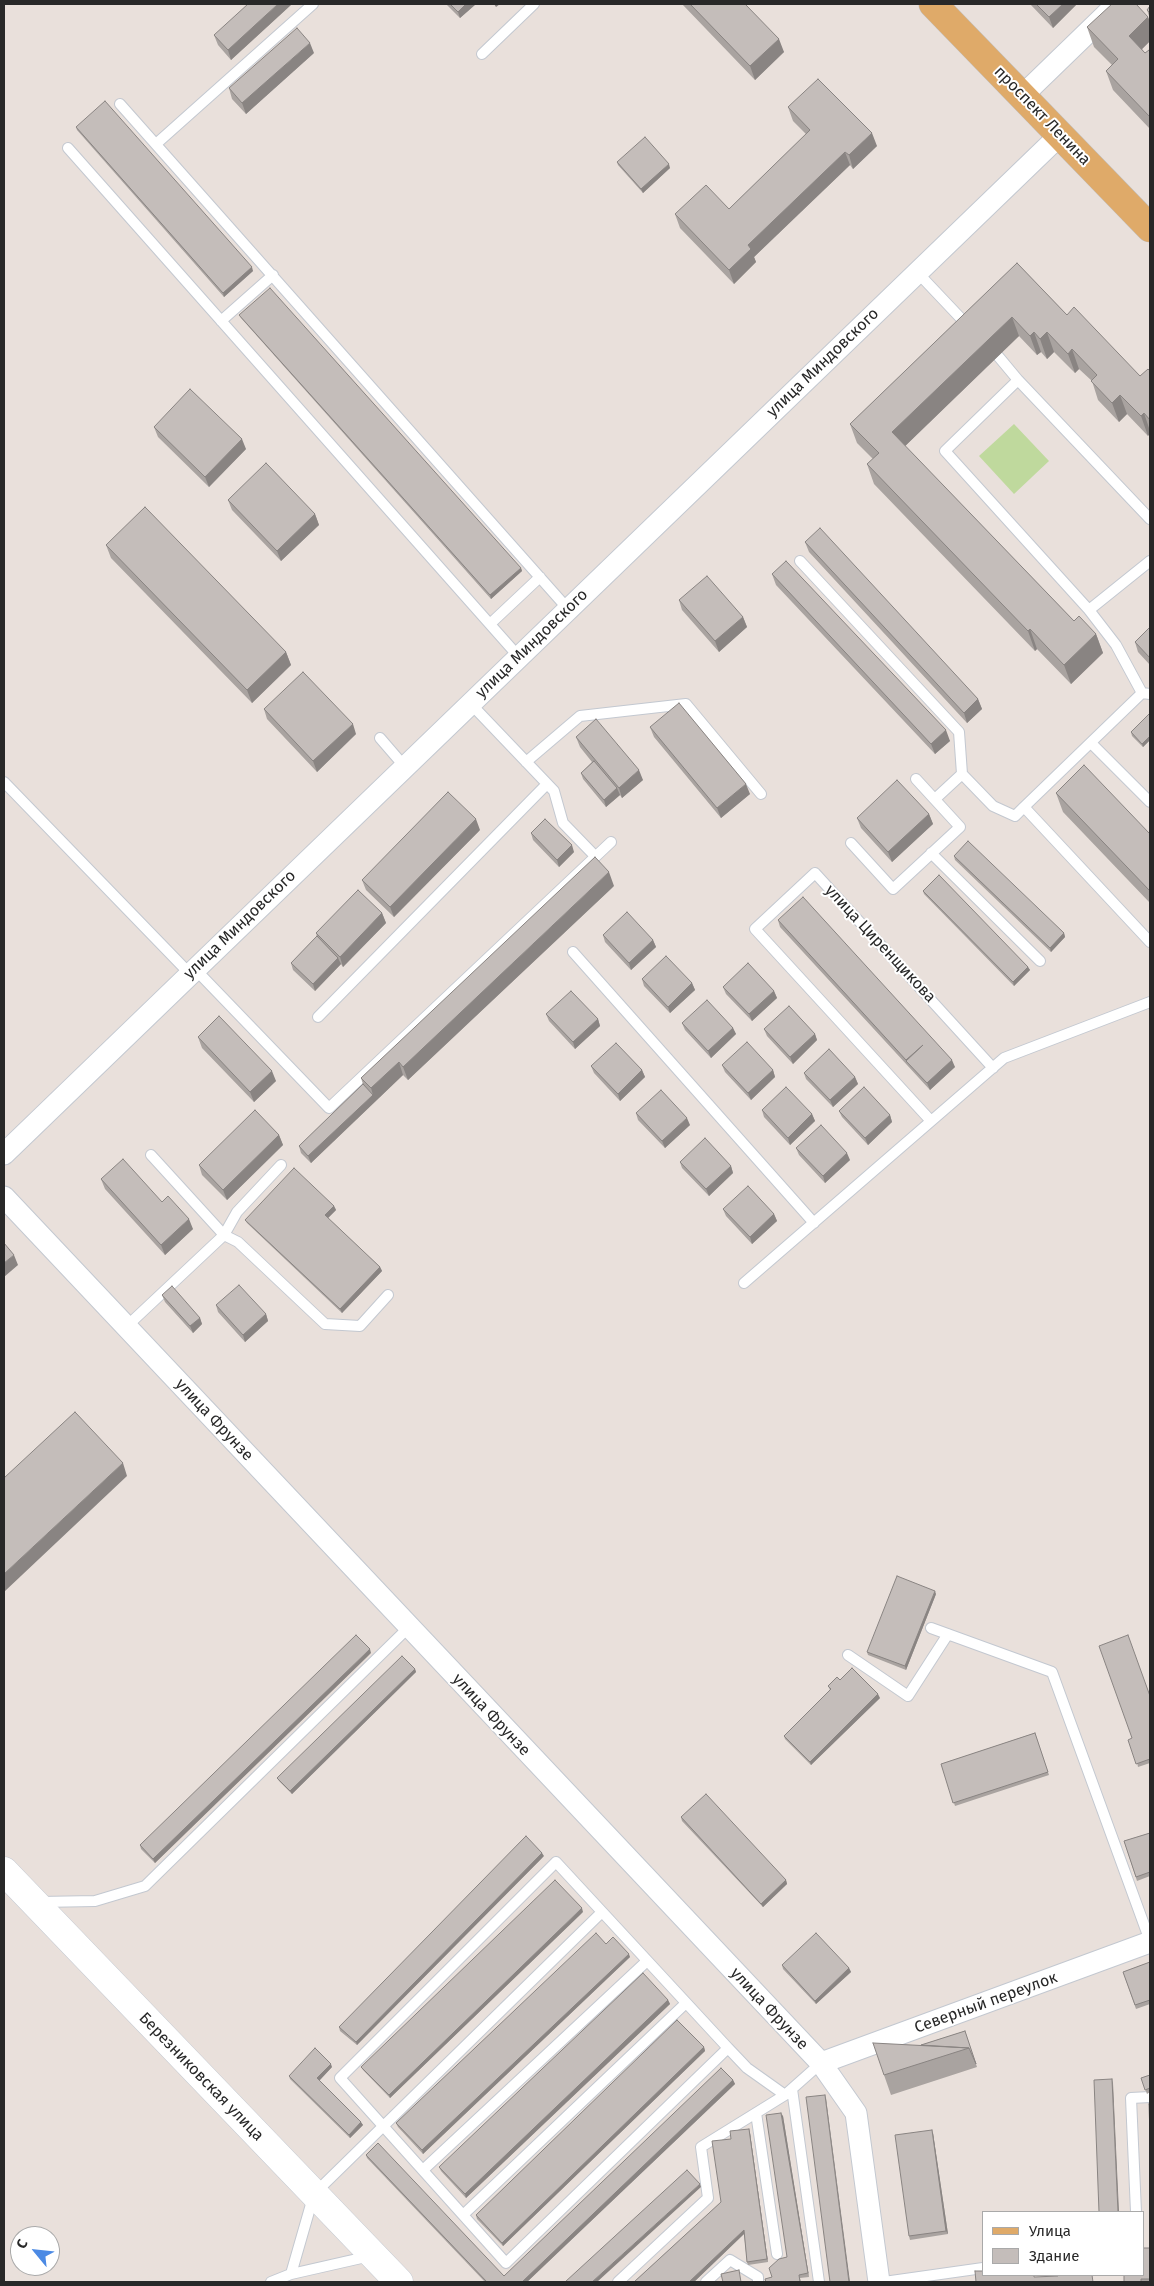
<!DOCTYPE html>
<meta charset="utf-8">
<style>
body{margin:0}
#map{position:relative;width:1154px;height:2286px;overflow:hidden;background:#e9e0db;font-family:"Fira Sans",sans-serif}
canvas{display:block}
.frame{position:absolute;inset:0;border:5px solid #282828;pointer-events:none}
.legend{position:absolute;left:982px;top:2211px;width:162px;height:65px;box-sizing:border-box;background:#fff;border:1px solid #a9a9a9;margin:0;padding:6px 9px;list-style:none;font-size:15px;color:#282828}
.legend li{display:flex;align-items:center;gap:10px;height:25px}
.legend b{width:25px;border:1px solid #a9a9a9}
.north{position:absolute;left:10px;top:2226px;width:50px;height:50px;box-sizing:border-box;background:#fff;border:1px solid #a9a9a9;border-radius:50%;rotate:298deg;font-size:14px;font-weight:700;line-height:20px;text-align:center;color:#282828}
.north::after{content:'';display:block;margin:auto;width:18px;height:22px;background:#4c8ae4;clip-path:polygon(50% 0,100% 100%,50% 72%,0 100%)}
</style>
<div id="map">
<canvas width="1154" height="2286"></canvas>
<div class="frame"></div>
<ul class="legend">
<li><b style="height:6px;background:#dfaa69"></b>Улица</li>
<li><b style="height:14px;background:#c4bdba"></b>Здание</li>
</ul>
<div class="north">С</div>
</div>
<script>
const context = document.querySelector('canvas').getContext('2d');
context.lineJoin = 'round';
function paint(path, color) { context.fillStyle = color; context.fill(path, 'evenodd'); }
const toPath = rows => new Path2D(rows.map(r => 'M' + r).join(''));
function strokePath(path, color, width, dash) { context.strokeStyle = color; context.lineWidth = width; context.lineCap = dash ? 'butt' : 'round'; context.setLineDash(dash || []); context.stroke(path); }
function drawText(font, color, halo, rows, align = 'center') {
  context.font = font + ' "Fira Sans",sans-serif'; context.lineWidth = 4; context.setLineDash([]); context.textBaseline = 'middle'; context.strokeStyle = halo; context.fillStyle = color; for (const [text, x, y, turn = 0] of rows) {
    context.save(); context.translate(x, y); context.rotate((+turn || 0) * Math.PI / 180); context.textAlign = isNaN(turn) ? turn : align; if (halo) context.strokeText(text, 0, 0); context.fillText(text, 0, 0); context.restore();
  }
}
const green = toPath([
 [1014,424,1049,461,1014,494,979,456]
]);
const lane = toPath([
 [482,54,534,4],
 [120,104,568,609],
 [156,144,313,4],
 [68,148,519,657],
 [917,272,969,327],
 [221,321,273,275],
 [998,356,1018,380],
 [800,561,959,732,962,774,993,806,1015,816,1024,807],
 [1089,610,1150,561],
 [490,624,540,577],
 [1142,693,1116,645,1089,610,945,451,1018,380,1150,519],
 [1150,694,1142,693,1024,807,1150,942],
 [470,703,554,791,563,823,595,856],
 [380,738,405,767],
 [1091,743,1150,802],
 [526,762,580,716,686,704,761,794],
 [4,782,190,974],
 [935,799,962,774],
 [851,843,893,889,960,827,916,779],
 [931,853,1040,961],
 [573,952,814,1223],
 [195,969,329,1108,611,842],
 [318,1017,547,784],
 [931,1121,755,929,815,873,993,1068],
 [281,1165,237,1212,224,1235,238,1242,325,1324,360,1326,388,1295],
 [744,1283,1004,1058,1150,1002],
 [126,1327,224,1235,151,1155],
 [931,1628,1052,1672,1150,1941],
 [848,1655,908,1696,948,1634],
 [556,1862,728,2048,506,2263,340,2078,556,1862],
 [40,1902,95,1901,145,1886,409,1627],
 [728,2048,747,2068,785,2095,821,2063],
 [792,2089,819,2282],
 [756,2113,777,2254],
 [423,2170,647,1961],
 [1136,2212,1131,2098,1150,2097],
 [463,2215,686,2003],
 [291,2274,314,2194,602,1912],
 [271,2282,291,2274,370,2256],
 [618,2282,708,2198,701,2147,785,2095],
 [706,2282,730,2260,758,2277,758,2282],
 [884,2282,983,2268]
]);
const street = toPath([
 [1022,96,1117,4],
 [4,1154,1060,135],
 [4,1197,821,2063,856,2113,879,2282],
 [821,2063,1150,1942]
]);
const secondary = toPath([
 [4,1871,399,2282]
]);
const primary = toPath([
 [933,4,1150,228]
]);
const wall = toPath([
 [292,4,231,60,218,45,214,35],
 [446,4,476,4,460,18],
 [682,4,745,4,784,52,755,80],
 [1030,4,1077,4,1053,28],
 [1150,6,1150,19,1147,10],
 [1148,17,1150,22,1150,41,1142,49,1145,53,1150,51,1150,129,1113,90,1106,71,1112,65,1094,47,1087,27],
 [314,53,246,114,232,99,229,88],
 [788,107,877,146,853,169,850,165,754,257,756,262,734,284,680,228,675,214,729,209,806,134,793,121],
 [76,127,253,271,224,297,77,130],
 [617,162,670,168,643,193,618,165],
 [1017,263,1067,315,1140,376,1150,371,1150,433,1148,436,1127,414,1119,422,1098,400,1092,381,1079,369,1075,373,1054,352,1047,359,1041,352,1037,355,1019,336,905,446,1074,621,1096,634,1103,653,1071,684,1037,649,1035,651,874,484,867,464,873,459,857,443,850,424],
 [239,315,521,568,522,571,491,599,241,318],
 [154,427,246,449,209,487,158,437],
 [228,500,315,514,319,525,281,561,232,510],
 [805,542,978,699,982,709,967,723,809,552],
 [106,545,286,652,291,665,252,703,111,558],
 [772,574,950,741,935,754,776,585],
 [679,600,743,617,747,627,719,652,682,610],
 [1150,627,1150,665,1138,652,1135,642],
 [264,709,356,734,317,772,267,719],
 [1150,713,1150,740,1143,747,1132,736,1131,732],
 [650,727,750,794,721,818,654,737],
 [576,737,643,780,622,798,620,795,606,807,583,779,581,773,592,762,580,747],
 [1056,793,1150,834,1150,903,1063,812],
 [929,814,933,824,892,862,861,828,857,818],
 [480,830,394,917,366,890,362,880],
 [531,833,574,852,559,867,533,840],
 [954,856,1064,933,1065,937,1051,952,955,860],
 [614,886,408,1080,403,1075,311,1163,301,1153,299,1146,363,1084,361,1078],
 [923,891,1028,967,1030,970,1014,986,924,894],
 [382,913,386,923,343,967,341,964,315,991,293,970,291,963,317,936,316,933],
 [778,920,955,1067,930,1090,780,927],
 [603,935,653,940,656,947,631,970,605,942],
 [642,979,692,983,695,990,670,1013,644,986],
 [723,987,774,991,777,998,752,1021,726,994],
 [546,1014,598,1019,600,1026,575,1049,549,1021],
 [682,1023,733,1028,736,1034,711,1058,685,1030],
 [764,1029,815,1034,817,1040,793,1064,767,1036],
 [198,1037,276,1081,254,1102,202,1048],
 [722,1065,773,1070,775,1077,751,1100,725,1072],
 [591,1066,642,1070,645,1077,620,1101,594,1073],
 [804,1073,855,1077,858,1084,833,1107,806,1079],
 [762,1110,812,1114,815,1121,790,1145,764,1117],
 [839,1111,890,1115,892,1122,868,1145,842,1117],
 [636,1113,690,1125,665,1148,638,1120],
 [279,1135,283,1145,227,1200,202,1175,199,1165],
 [796,1148,850,1160,825,1183,799,1155],
 [680,1162,731,1166,733,1173,709,1196,682,1168],
 [101,1179,193,1229,165,1255,105,1189],
 [334,1206,336,1210,328,1218,380,1267,382,1271,342,1313,247,1223,245,1220],
 [723,1209,774,1214,777,1221,752,1244,726,1216],
 [162,1295,200,1318,202,1324,193,1333,165,1302],
 [216,1305,266,1314,268,1321,245,1342,218,1312],
 [936,1594,906,1670,868,1655,867,1652],
 [371,1653,155,1863,141,1849,140,1845],
 [415,1669,416,1672,292,1794,279,1781,277,1778],
 [828,1686,880,1698,811,1765,785,1739,784,1736,830,1690],
 [1150,1696,1150,1763,1138,1767,1132,1738],
 [1035,1733,1049,1775,955,1806,941,1764],
 [681,1817,786,1880,787,1884,763,1907,682,1821],
 [1150,1833,1150,1876,1137,1881,1124,1841],
 [544,1856,357,2045,340,2031,339,2027],
 [583,1912,390,2098,363,2070,361,2067],
 [606,1944,630,1957,423,2154,398,2127,396,2123],
 [1150,1962,1150,2004,1136,2009,1123,1972],
 [782,1965,849,1968,851,1972,816,2004,783,1969],
 [668,2000,670,2004,466,2198,441,2171,439,2167],
 [965,2031,977,2067,891,2095,884,2075,921,2045],
 [704,2047,705,2051,503,2246,477,2219,476,2215],
 [332,2067,319,2081,363,2125,350,2138,290,2079,289,2076],
 [1150,2075,1150,2092,1147,2094,1141,2078],
 [733,2080,735,2084,527,2282,485,2282,367,2158,366,2155,504,2276],
 [783,2116,809,2277,800,2278,801,2282,766,2282,772,2277,787,2257],
 [749,2129,750,2133,768,2262,748,2265,747,2262,744,2234,694,2282,634,2282,721,2202,731,2139],
 [933,2133,948,2234,910,2240,909,2236],
 [1150,2248,1150,2282,1124,2282]
]);
const shadedWall = toPath([
 [278,4,292,4,231,60,228,50],
 [466,4,476,4,460,18,458,12],
 [494,4,500,4,496,7],
 [1063,4,1077,4,1053,28,1049,17],
 [1148,17,1150,22,1150,41,1136,55,1129,36],
 [779,39,784,52,755,80,750,66],
 [310,43,314,53,246,114,242,103],
 [872,133,877,146,853,169,849,155],
 [845,152,850,165,754,257,756,262,734,284,729,270,748,245],
 [669,164,670,168,643,193,641,189],
 [252,267,253,271,224,297,223,293],
 [1012,317,1019,336,899,452,892,432],
 [1034,332,1041,352,1037,355,1030,336],
 [1047,332,1054,352,1047,359,1040,339],
 [1072,349,1079,369,1075,373,1068,354],
 [1120,395,1127,414,1119,422,1112,403],
 [1144,413,1150,431,1150,433,1148,436,1141,416],
 [242,439,246,449,209,487,205,477],
 [315,514,319,525,281,561,277,551],
 [521,568,522,571,491,599,490,595],
 [743,617,747,627,719,652,715,641],
 [1030,629,1037,649,1035,651,1028,631],
 [1096,634,1103,653,1071,684,1064,665],
 [286,652,291,665,252,703,247,690],
 [978,699,982,709,967,723,964,713],
 [353,724,356,734,317,772,313,761],
 [946,730,950,741,935,754,931,744],
 [1150,736,1150,740,1143,747,1142,744],
 [639,770,643,780,622,798,619,788],
 [746,784,750,794,721,818,717,808],
 [617,788,620,795,606,807,604,800],
 [929,814,933,824,892,862,888,852],
 [476,819,480,830,394,917,390,907],
 [572,845,574,852,559,867,557,860],
 [609,872,614,886,408,1080,403,1067],
 [382,913,386,923,343,967,340,957],
 [1064,933,1065,937,1051,952,1050,948],
 [653,940,656,947,631,970,629,963],
 [338,958,341,964,315,991,313,984],
 [1028,967,1030,970,1014,986,1013,982],
 [692,983,695,990,670,1013,668,1007],
 [774,991,777,998,752,1021,749,1014],
 [598,1019,600,1026,575,1049,573,1042],
 [733,1028,736,1034,711,1058,708,1051],
 [815,1034,817,1040,793,1064,790,1057],
 [952,1060,955,1067,930,1090,927,1083],
 [399,1062,403,1075,311,1163,308,1156,373,1095,371,1088],
 [642,1070,645,1077,620,1101,618,1094],
 [773,1070,775,1077,751,1100,748,1093],
 [272,1071,276,1081,254,1102,250,1092],
 [855,1077,858,1084,833,1107,830,1100],
 [812,1114,815,1121,790,1145,788,1138],
 [890,1115,892,1122,868,1145,865,1138],
 [687,1118,690,1125,665,1148,662,1141],
 [279,1135,283,1145,227,1200,223,1190],
 [847,1153,850,1160,825,1183,823,1176],
 [731,1166,733,1173,709,1196,706,1189],
 [334,1206,336,1210,327,1219,325,1215],
 [774,1214,777,1221,752,1244,750,1237],
 [189,1219,193,1229,165,1255,161,1245],
 [14,1255,18,1265,4,1277,4,1263],
 [380,1267,382,1271,342,1313,340,1309],
 [266,1314,268,1321,245,1342,243,1335],
 [200,1318,202,1324,193,1333,190,1326],
 [123,1463,127,1476,4,1592,4,1574],
 [935,1591,936,1594,906,1670,905,1666],
 [370,1649,371,1653,155,1863,153,1859],
 [415,1669,416,1672,292,1794,290,1791],
 [878,1694,880,1698,811,1765,810,1762],
 [542,1853,544,1856,357,2045,356,2042],
 [786,1880,787,1884,763,1907,761,1904],
 [582,1908,583,1912,390,2098,389,2095],
 [629,1954,630,1957,423,2154,422,2150],
 [849,1968,851,1972,816,2004,815,2001],
 [668,2000,670,2004,466,2198,465,2194],
 [704,2047,705,2051,503,2246,502,2243],
 [331,2064,332,2067,318,2082,317,2078],
 [1112,2079,1113,2083,1119,2212,1118,2212],
 [733,2080,735,2084,527,2282,522,2282],
 [825,2095,826,2098,850,2282,849,2282],
 [781,2113,783,2116,809,2277,808,2273],
 [361,2122,363,2125,350,2138,349,2135],
 [749,2129,750,2133,768,2262,767,2259],
 [932,2130,933,2133,948,2234,946,2231],
 [700,2184,701,2187,597,2282,592,2282],
 [744,2230,745,2233,694,2282,689,2282]
]);
const building = toPath([
 [248,4,278,4,228,50,214,35,248,4],
 [450,4,466,4,458,12,450,4],
 [690,4,745,4,779,39,750,66,690,4],
 [1036,4,1063,4,1049,17,1036,4],
 [1112,4,1136,4,1148,17,1129,36,1145,53,1149,50,1150,51,1150,117,1106,71,1118,59,1087,27,1112,4],
 [1150,6,1150,13,1147,10,1150,6],
 [297,28,310,43,242,103,229,88,297,28],
 [818,79,872,133,849,155,845,152,748,245,751,249,729,270,675,214,706,185,729,209,810,130,788,107,818,79],
 [105,101,252,267,223,293,76,127,105,101],
 [645,137,669,164,641,189,617,162,645,137],
 [1017,263,1067,315,1074,307,1140,376,1148,369,1150,371,1150,420,1144,413,1141,416,1120,395,1112,403,1091,381,1097,375,1072,349,1068,354,1047,332,1040,339,1034,332,1030,336,1012,317,892,432,1074,621,1079,616,1096,634,1064,665,1030,629,1028,631,867,464,879,453,850,424,1017,263],
 [270,288,521,568,490,595,239,315,270,288],
 [190,389,242,439,205,477,154,427,190,389],
 [266,463,315,514,277,551,228,500,266,463],
 [145,507,286,652,247,690,106,545,145,507],
 [820,528,978,699,964,713,805,542,820,528],
 [786,561,946,730,931,744,772,574,786,561],
 [707,576,743,617,715,641,679,600,707,576],
 [1150,627,1150,658,1135,642,1150,627],
 [303,672,353,724,313,761,264,709,303,672],
 [679,703,746,784,717,808,650,727,679,703],
 [1150,713,1150,736,1142,744,1131,732,1150,713],
 [596,719,639,770,619,788,576,737,596,719],
 [594,761,617,788,604,800,581,773,594,761],
 [1084,765,1150,834,1150,891,1056,793,1084,765],
 [897,780,929,814,888,852,857,818,897,780],
 [448,792,476,819,390,907,362,880,448,792],
 [545,819,572,845,557,860,531,833,545,819],
 [968,841,1064,933,1050,948,954,856,968,841],
 [595,857,609,872,403,1067,399,1062,371,1088,361,1078,595,857],
 [939,875,1028,967,1013,982,923,891,939,875],
 [358,890,382,913,340,957,316,933,358,890],
 [803,897,952,1060,927,1083,906,1061,923,1045,906,1060,778,920,803,897],
 [627,912,653,940,629,963,603,935,627,912],
 [317,936,338,958,313,984,291,963,317,936],
 [666,956,692,983,668,1007,642,979,666,956],
 [748,963,774,991,749,1014,723,987,748,963],
 [571,991,598,1019,573,1042,546,1014,571,991],
 [707,1000,733,1028,708,1051,682,1023,707,1000],
 [789,1006,815,1034,790,1057,764,1029,789,1006],
 [219,1016,272,1071,250,1092,198,1037,219,1016],
 [747,1042,773,1070,748,1093,722,1065,747,1042],
 [616,1043,642,1070,618,1094,591,1066,616,1043],
 [829,1049,855,1077,830,1100,804,1073,829,1049],
 [363,1084,373,1095,308,1156,299,1146,363,1084],
 [786,1087,812,1114,788,1138,762,1110,786,1087],
 [864,1087,890,1115,865,1138,839,1111,864,1087],
 [661,1090,687,1118,662,1141,636,1113,661,1090],
 [255,1110,279,1135,223,1190,199,1165,255,1110],
 [821,1125,847,1153,823,1176,796,1148,821,1125],
 [705,1138,731,1166,706,1189,680,1162,705,1138],
 [123,1159,162,1202,168,1196,189,1219,161,1245,101,1179,123,1159],
 [294,1168,334,1206,325,1215,380,1267,340,1309,245,1220,294,1168],
 [748,1186,774,1214,750,1237,723,1209,748,1186],
 [4,1243,14,1255,4,1263,4,1243],
 [239,1285,266,1314,243,1335,216,1305,239,1285],
 [172,1286,200,1318,190,1326,162,1295,172,1286],
 [75,1412,123,1463,4,1574,4,1478,75,1412],
 [897,1576,935,1591,905,1666,867,1652,897,1576],
 [356,1635,370,1649,153,1859,140,1845,356,1635],
 [1128,1635,1150,1696,1150,1759,1136,1764,1128,1740,1132,1738,1099,1646,1128,1635],
 [402,1656,415,1669,290,1791,277,1778,402,1656],
 [852,1668,878,1694,810,1762,784,1736,831,1689,828,1686,837,1677,840,1680,852,1668],
 [1035,1733,1048,1772,953,1803,941,1764,1035,1733],
 [706,1794,786,1880,761,1904,681,1817,706,1794],
 [1150,1833,1150,1872,1136,1877,1124,1841,1150,1833],
 [526,1836,542,1853,356,2042,339,2027,526,1836],
 [555,1880,582,1908,389,2095,361,2067,555,1880],
 [596,1933,606,1944,613,1937,629,1954,422,2150,396,2123,596,1933],
 [816,1933,849,1968,815,2001,782,1965,816,1933],
 [1150,1962,1150,2000,1135,2005,1123,1972,1150,1962],
 [643,1973,668,2000,465,2194,439,2167,643,1973],
 [677,2020,704,2047,502,2243,476,2215,677,2020],
 [965,2031,976,2064,969,2048,921,2045,965,2031],
 [873,2043,969,2048,884,2075,873,2043],
 [315,2048,331,2064,317,2078,361,2122,349,2135,289,2076,315,2048],
 [721,2068,733,2080,522,2282,487,2282,366,2155,378,2143,504,2276,721,2068],
 [1150,2075,1150,2088,1145,2090,1141,2078,1150,2075],
 [1112,2079,1118,2212,1099,2212,1094,2080,1112,2079],
 [825,2095,849,2282,830,2282,806,2097,825,2095],
 [1149,2104,1150,2104,1150,2137,1149,2104],
 [781,2113,808,2273,799,2275,800,2282,766,2282,765,2279,772,2277,769,2268,779,2259,787,2257,766,2115,781,2113],
 [749,2129,767,2259,747,2262,744,2230,689,2282,634,2282,721,2202,712,2141,731,2139,730,2131,749,2129],
 [932,2130,946,2231,909,2236,895,2135,932,2130],
 [687,2170,700,2184,592,2282,565,2282,687,2170],
 [1143,2248,1150,2248,1150,2279,1141,2279,1141,2282,1124,2282,1124,2275,1143,2275,1143,2248],
 [739,2270,741,2282,723,2282,721,2274,739,2270],
 [975,2271,983,2271,983,2275,1034,2275,1034,2277,1058,2276,1058,2275,1092,2275,1093,2282,976,2282,975,2271]
]);
const streetNames = [
 ["проспект Ленина",1042,116,46],
 ["улица Миндовского",823,363,-44],
 ["улица Миндовского",532,644,-44],
 ["улица Миндовского",240,925,-44],
 ["улица Циренщикова",880,944,47],
 ["улица Фрунзе",214,1420,47],
 ["улица Фрунзе",491,1715,47],
 ["Северный переулок",986,2003,-20],
 ["улица Фрунзе",769,2009,47],
 ["Березниковская улица",201,2077,46]
];
paint(green, '#bfd99d');
strokePath(lane, '#c3c8d0', 12);
strokePath(street, '#c3c8d0', 23);
strokePath(secondary, '#c3c8d0', 29);
strokePath(primary, '#bebebe', 29);
strokePath(lane, '#fff', 10);
strokePath(street, '#fff', 21);
strokePath(secondary, '#fff', 28);
strokePath(primary, '#dfaa69', 28);
paint(wall, '#a9a3a0');
paint(shadedWall, '#898482');
paint(building, '#c4bdba');
strokePath(building, '#898482', 1);
drawText('16px', '#282828', '#fff', streetNames);
</script>
